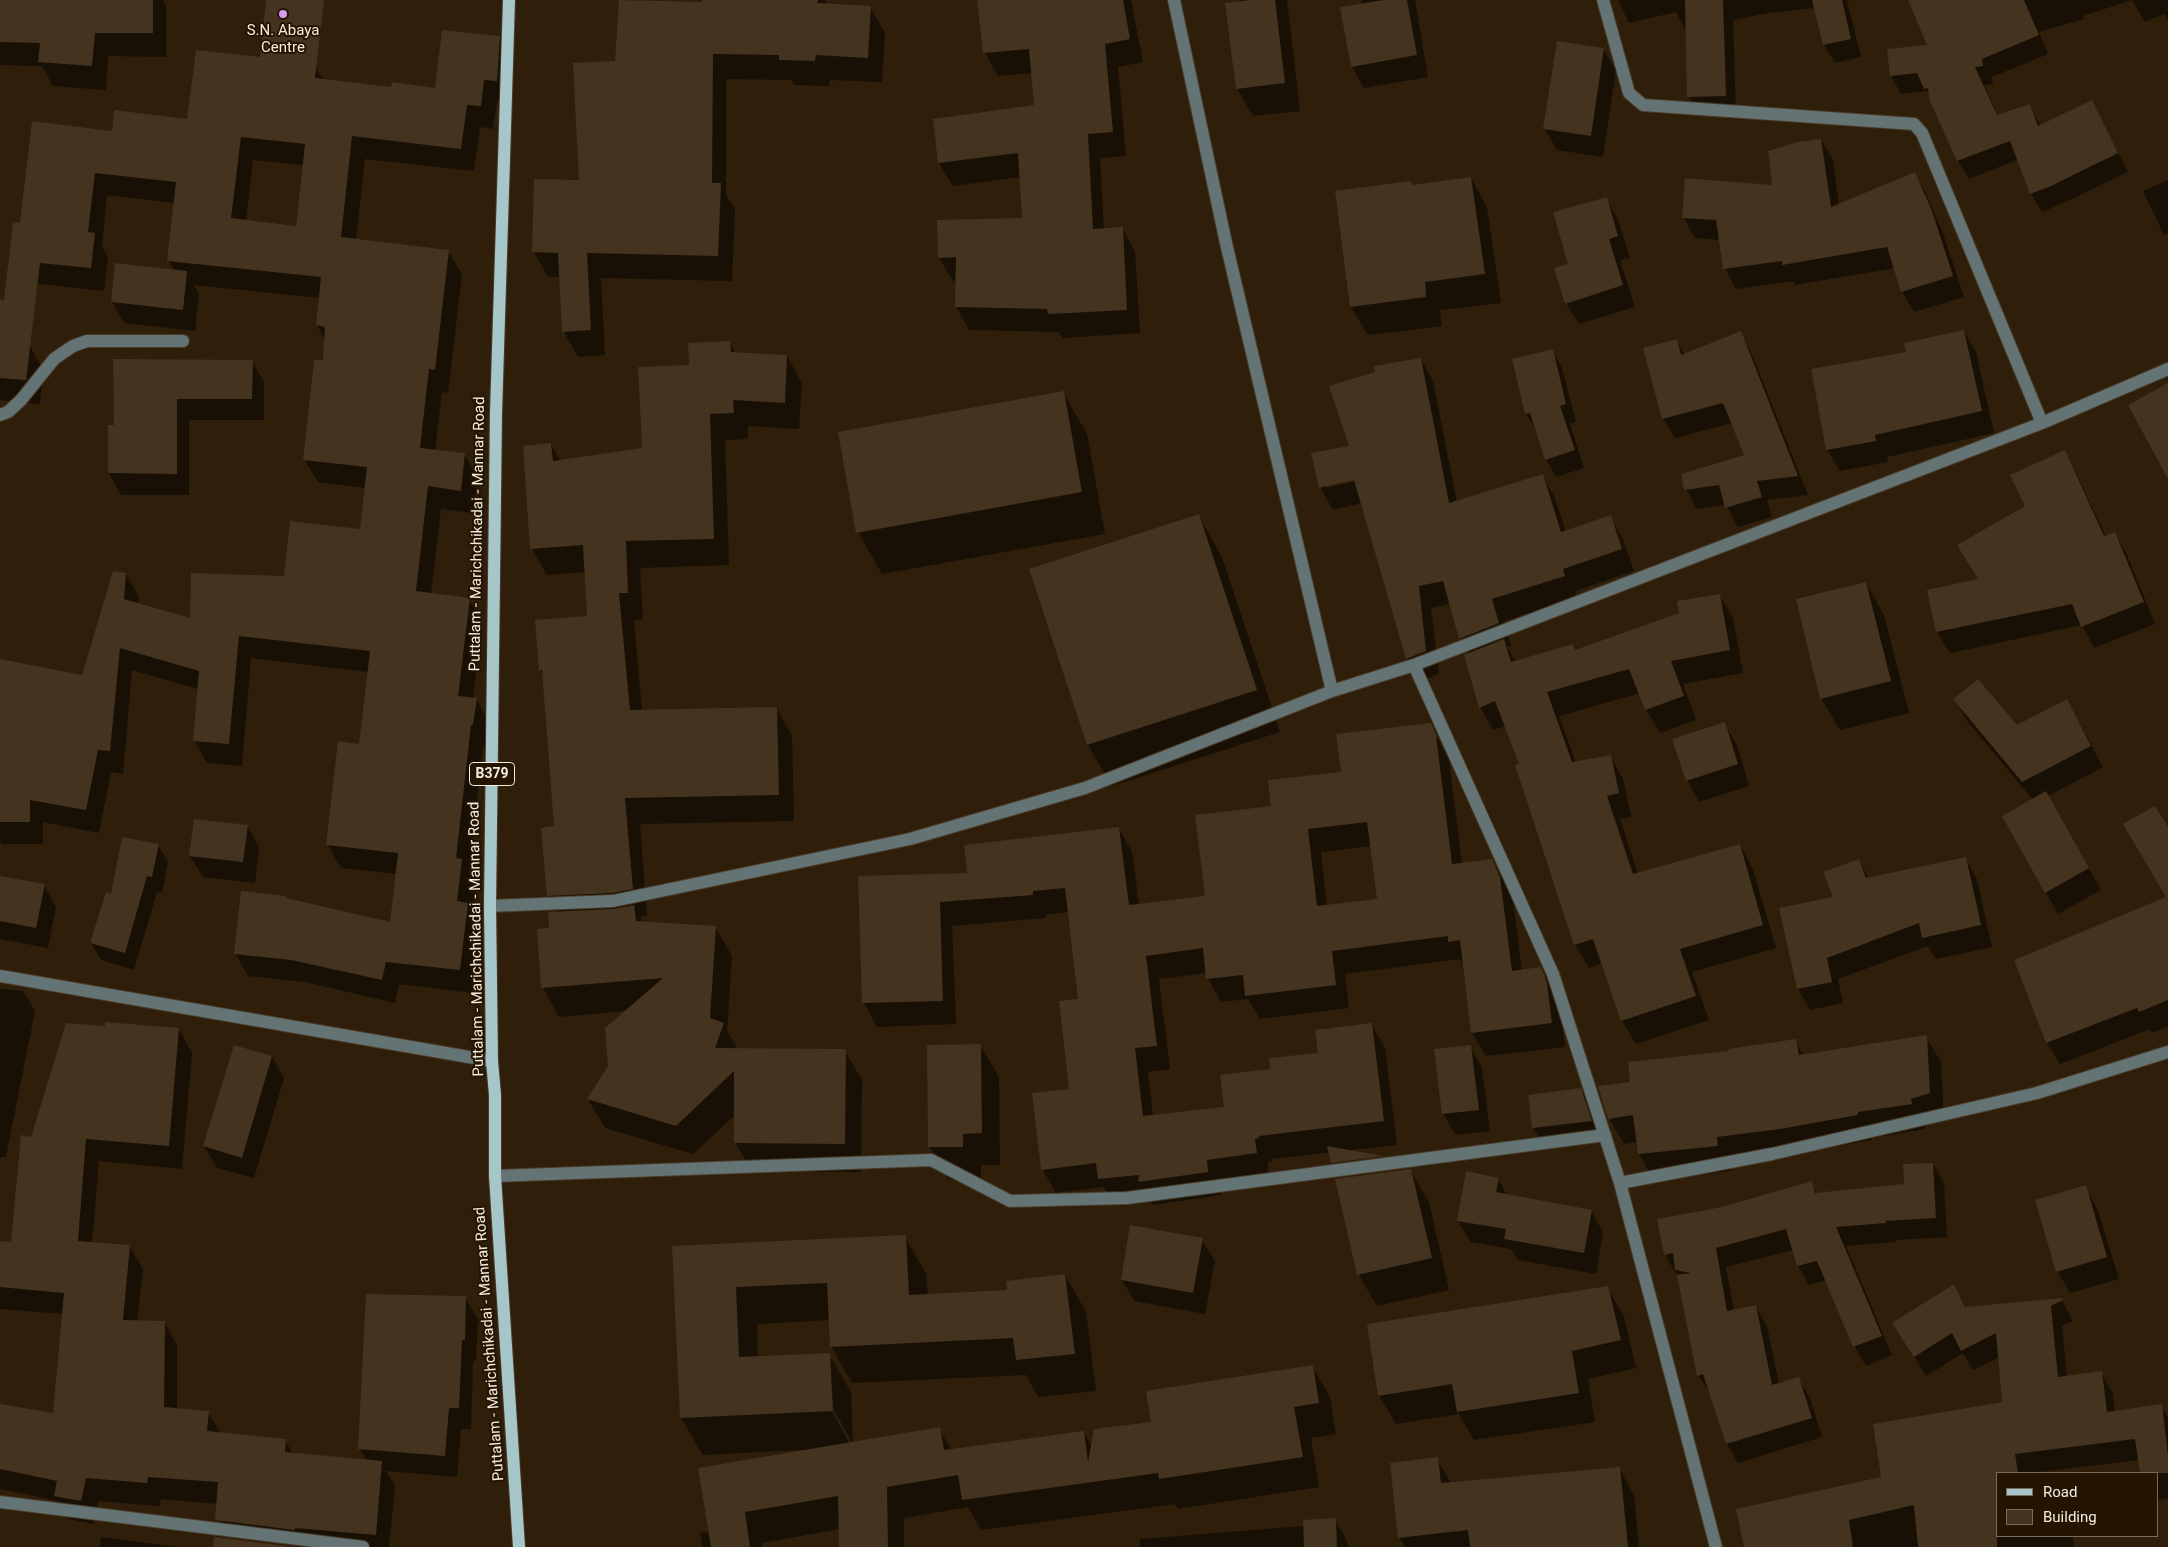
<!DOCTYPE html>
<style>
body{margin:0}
#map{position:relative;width:2168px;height:1547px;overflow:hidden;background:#2e1e0a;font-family:Roboto,sans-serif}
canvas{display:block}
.legend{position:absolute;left:1996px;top:1472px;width:162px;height:65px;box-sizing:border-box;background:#241503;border:1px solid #786b5b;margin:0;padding:6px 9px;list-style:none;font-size:15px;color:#f6ebdf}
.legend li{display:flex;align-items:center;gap:10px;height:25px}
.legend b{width:25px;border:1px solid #786b5b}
</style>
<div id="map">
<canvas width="2168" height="1547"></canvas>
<ul class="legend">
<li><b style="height:6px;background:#a6c6c9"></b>Road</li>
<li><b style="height:14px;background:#44331f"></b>Building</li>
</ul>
</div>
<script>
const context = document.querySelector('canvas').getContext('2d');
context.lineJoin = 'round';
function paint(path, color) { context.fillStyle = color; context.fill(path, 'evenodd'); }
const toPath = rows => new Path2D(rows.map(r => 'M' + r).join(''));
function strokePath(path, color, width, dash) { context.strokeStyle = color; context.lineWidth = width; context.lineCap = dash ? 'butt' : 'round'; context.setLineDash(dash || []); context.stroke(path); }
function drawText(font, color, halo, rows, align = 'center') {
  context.font = font + ' Roboto,sans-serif'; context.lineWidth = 4; context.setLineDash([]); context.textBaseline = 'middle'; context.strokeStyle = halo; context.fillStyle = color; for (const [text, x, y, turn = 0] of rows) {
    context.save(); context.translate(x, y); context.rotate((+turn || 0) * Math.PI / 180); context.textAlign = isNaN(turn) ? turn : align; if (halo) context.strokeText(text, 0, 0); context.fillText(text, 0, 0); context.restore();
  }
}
const shadow = toPath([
 [0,0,163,0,166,6,166,57,108,56,106,90,53,86,42,66,0,65],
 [620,0,703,4,703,0,825,0,828,5,870,7,885,33,882,82,830,80,829,86,794,85,792,80,726,79,726,195,735,209,732,281,601,278,605,355,578,357,564,332,561,277,548,277,534,252,580,181,616,62],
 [979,0,1131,0,1143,62,1118,67,1126,156,1100,158,1104,229,1122,228,1135,252,1140,333,1063,338,1059,332,969,330,956,306,956,281,953,281,939,258,1023,219,1021,177,953,186,939,163,1036,106,1033,73,998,76,985,53],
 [1241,0,1287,0,1300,111,1253,116,1237,89],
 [1362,0,1417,0,1415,1,1428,77,1364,88,1352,66],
 [1618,0,1847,0,1861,57,1835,63,1824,45,1816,8,1768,13,1733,20,1736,114,1699,115,1689,97,1687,33,1676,12,1629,23],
 [1909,0,2168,0,2168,20,2164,14,2145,22,2132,0,2083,16,2084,19,2039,32,2048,54,1992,77,1993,84,1984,85,1998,116,2029,105,2041,126,2091,101,2128,172,2061,204,2042,212,2031,194,2019,159,1969,179,1958,161,1927,91,1901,94,1891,76,1888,50,1929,46],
 [499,37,512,60,510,104,497,102,493,129,480,127,474,171,365,159,356,240,448,251,462,274,448,393,442,392,435,451,464,454,478,477,473,513,441,509,431,594,469,599,482,622,473,699,476,699,489,722,486,748,483,748,469,873,475,883,472,912,480,927,473,993,399,984,395,1003,305,982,248,976,235,953,285,897,287,900,391,923,397,874,341,868,328,845,360,745,369,672,251,658,242,766,207,763,194,740,198,689,132,670,123,774,111,772,99,833,43,822,43,844,2,844,0,841,0,660,82,677,126,574,139,597,138,604,191,620,285,578,361,531,366,488,318,482,304,459,324,361,325,340,317,325,320,298,194,285,199,294,195,331,124,323,112,302,175,271,168,260,175,203,107,195,102,246,108,257,104,291,31,283,17,260,113,132,189,120,316,68,323,80,392,88,436,89],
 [253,160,304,165,297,227,246,221],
 [1603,49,1616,70,1603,157,1557,150,1545,129],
 [1821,140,1833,160,1839,205,1915,174,1926,194,1943,233,1964,297,1914,312,1902,291,1895,268,1795,285,1793,281,1736,289,1725,268,1721,240,1695,238,1683,217,1774,186],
 [1471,178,1487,207,1501,303,1440,310,1442,326,1368,335,1351,307,1411,183,1413,186],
 [2168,180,2168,233,2164,235,2143,191],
 [1606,198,1618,220,1630,258,1620,260,1635,307,1579,324,1566,303,1569,265],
 [1964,331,1976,352,1994,433,1887,457,1888,462,1840,471,1827,449,1907,353],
 [1740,333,1751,352,1808,495,1767,500,1772,517,1738,527,1726,505,1697,509,1686,489,1746,456,1732,423,1675,438,1663,419,1644,349,1677,341,1685,355],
 [729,342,736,354,787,356,802,383,799,429,748,426,748,439,725,440,729,565,640,568,643,619,634,620,642,711,776,708,792,735,794,821,640,824,647,915,640,917,643,923,715,927,732,956,727,1031,738,1050,845,1051,862,1080,861,1172,752,1172,735,1142,735,1115,693,1154,605,1128,588,1099,609,1066,627,1011,559,1017,543,988,551,929,558,913,548,895,556,828,544,676,540,670,588,617,586,572,547,575,532,549,551,444,560,461,643,449,691,366],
 [0,344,30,346,43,370,40,404,0,400],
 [1552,350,1562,368,1576,422,1570,424,1584,468,1556,477,1546,459,1537,432,1526,414,1513,360],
 [1421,359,1433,381,1457,502,1542,476,1555,498,1566,532,1610,517,1623,539,1634,571,1575,591,1577,598,1504,621,1511,646,1507,647,1516,662,1573,646,1576,651,1681,614,1719,595,1733,618,1743,673,1683,684,1696,720,1660,733,1646,710,1640,693,1559,716,1576,763,1610,756,1623,779,1631,817,1620,819,1638,874,1740,845,1753,869,1776,948,1692,972,1709,1020,1636,1044,1622,1021,1603,963,1589,968,1575,944,1521,765,1506,726,1493,730,1480,707,1469,654,1460,638,1450,604,1431,608,1439,674,1420,681,1407,659,1362,503,1333,510,1320,487,1350,446],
 [1360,477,1360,480,1326,488,1326,485],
 [252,361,264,382,264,420,189,420,189,495,121,495,109,473,109,426,115,426],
 [1063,392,1087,434,1105,534,882,574,858,532],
 [2064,452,2076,473,2106,537,2115,533,2127,555,2155,624,2094,648,2082,625,1950,653,1937,632,1928,591,1979,580],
 [1198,515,1222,557,1280,732,1112,786,1088,745],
 [1866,583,1884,615,1909,713,1840,730,1821,698],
 [1955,699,2017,727,2079,722,2103,767,2048,796,2101,890,2058,914,2004,817,2033,800,1967,721],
 [1430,724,1449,760,1462,864,1492,860,1505,884,1513,902,1522,971,1540,969,1554,993,1560,1008,1565,1047,1486,1056,1472,1033,1463,965,1460,959,1345,974,1349,1008,1260,1019,1248,999,1221,1002,1208,978,1207,973,1159,979,1170,1069,1148,1072,1153,1116,1225,1108,1272,1070,1319,1054,1371,1024,1385,1048,1397,1145,1272,1159,1272,1162,1268,1162,1269,1177,1220,1183,1221,1195,1153,1205,1149,1199,1113,1203,1104,1187,1056,1193,1043,1170,1071,1090,1079,1000,1069,912,1046,915,1046,918,952,926,956,1024,877,1027,864,1003,859,877,968,874,1119,829,1132,852,1139,905,1206,897,1273,807,1342,773],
 [1371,846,1379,900,1327,906,1321,852],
 [1724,724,1737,745,1749,786,1699,802,1687,780],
 [247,826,259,847,255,883,203,877,190,856],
 [2168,830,2168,1026,2152,1033,2150,1029,2060,1064,2047,1043,2016,961,2168,898],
 [158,845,168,862,162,893,157,892,134,970,101,960,91,943,112,895],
 [1965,858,1977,879,1992,947,1936,959,1928,946,1838,979,1843,1003,1810,1010,1798,989,1781,909,1834,898,1859,860,1869,879],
 [0,877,44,885,56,907,48,948,0,939],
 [0,989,23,991,35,1011,6,1157,0,1157],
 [179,1029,192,1053,182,1169,99,1161,92,1243,129,1246,143,1269,137,1321,164,1322,177,1345,177,1409,208,1412,221,1434,285,1440,293,1454,367,1461,360,1449,465,1298,478,1319,476,1361,473,1361,471,1429,461,1429,457,1477,386,1471,395,1486,389,1547,322,1547,230,1536,217,1513,218,1504,161,1499,160,1506,98,1501,94,1524,68,1519,58,1501,0,1489,0,1405,54,1415,63,1314,0,1309,0,1242,12,1243,32,1139],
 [1926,1037,1941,1062,1944,1118,1925,1125,1925,1129,1872,1138,1872,1140,1795,1154,1731,1162,1731,1171,1653,1179,1639,1154,1637,1142,1624,1144,1609,1118,1631,1083,1730,1052,1795,1041,1804,1056],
 [980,1045,999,1077,1000,1165,981,1165,981,1179,948,1179,930,1147],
 [1470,1046,1482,1068,1490,1131,1456,1135,1443,1114],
 [272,1057,284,1078,254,1178,217,1168,204,1146],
 [1581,1090,1593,1111,1603,1142,1546,1149,1533,1128],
 [1933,1164,1944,1183,1947,1237,1896,1240,1896,1242,1846,1246,1892,1355,1866,1366,1855,1347,1826,1280,1809,1285,1798,1266,1793,1250,1726,1267,1734,1311,1756,1307,1767,1326,1779,1384,1798,1378,1810,1398,1822,1437,1738,1463,1727,1444,1711,1394,1698,1375,1680,1276,1678,1273,1676,1274,1665,1254,1722,1208,1811,1183,1817,1194,1905,1185],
 [1410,1170,1429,1202,1449,1290,1377,1306,1359,1275],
 [1498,1179,1507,1195,1591,1211,1603,1232,1596,1274,1518,1260,1511,1249,1471,1242,1458,1221],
 [2085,1187,2097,1208,2119,1279,2070,1293,2058,1272,2037,1201],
 [905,1237,926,1274,928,1296,1009,1292,1065,1275,1086,1312,1096,1391,1038,1397,1026,1375,852,1383,831,1346,830,1320,757,1324,758,1358,829,1355,851,1392,853,1443,939,1429,952,1450,1084,1432,1092,1447,1152,1423,1312,1366,1330,1397,1336,1434,1311,1438,1319,1487,1178,1509,1175,1504,981,1530,968,1507,904,1518,904,1547,840,1547,840,1529,762,1543,763,1547,702,1547,700,1533,710,1532,802,1452,802,1450,703,1455,681,1418,674,1247],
 [831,1405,853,1444,850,1444,829,1406],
 [1202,1240,1215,1261,1205,1314,1134,1301,1122,1280],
 [1953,1286,1966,1308,2061,1299,2073,1321,2062,1326,2067,1377,2101,1373,2113,1393,2115,1412,2161,1406,2168,1418,2168,1498,2157,1500,2157,1473,2141,1473,2139,1460,2030,1473,1997,1473,1997,1536,2073,1536,2074,1547,1747,1547,1882,1478,2004,1403,2000,1357,1973,1370,1963,1353,1926,1376,1894,1323],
 [1607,1288,1624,1316,1636,1368,1588,1379,1595,1422,1474,1440,1459,1414,1396,1424,1379,1395],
 [1437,1459,1451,1483,1619,1468,1634,1495,1639,1547,1405,1547,1399,1537],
 [1335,1520,1347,1541,1348,1547,1140,1547,1140,1539,1304,1526],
 [101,1537,178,1547,100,1547]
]);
const building = toPath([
 [0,0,153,0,153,33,95,33,92,66,38,62,40,43,0,42],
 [266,0,324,0,315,78,391,87,392,82,435,88,442,30,500,36,497,81,484,80,481,106,467,105,461,149,352,136,341,237,449,250,435,370,429,369,420,448,465,453,461,491,428,486,416,591,470,598,458,696,477,698,473,725,471,725,456,858,462,859,457,901,468,903,460,970,386,962,382,980,291,960,234,954,241,891,286,896,286,898,390,922,398,853,326,845,338,741,359,744,370,651,239,636,229,744,193,741,199,671,120,648,110,751,98,750,86,810,30,800,30,822,0,822,0,659,82,675,113,571,126,573,124,599,190,618,191,573,284,576,290,521,360,529,367,467,303,460,314,360,323,360,325,327,316,325,321,277,167,261,176,182,95,173,88,232,95,233,91,268,40,263,26,380,0,378,0,299,4,300,13,222,20,223,32,121,112,131,114,110,187,119,196,50,260,57],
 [241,137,305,144,296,226,231,218],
 [619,0,702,2,702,0,818,0,817,3,871,6,868,58,816,55,815,61,779,60,779,55,713,54,712,183,721,183,718,256,587,253,591,330,562,332,558,253,532,252,534,179,579,180,573,63,615,61],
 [977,0,1123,0,1130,39,1105,44,1113,132,1088,134,1093,229,1123,227,1127,310,1048,314,1047,309,955,307,956,257,938,258,937,220,1022,218,1018,153,938,163,933,119,1034,105,1029,49,983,53],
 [1250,0,1275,0,1285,83,1236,89,1225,3],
 [1384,0,1407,0,1417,55,1351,67,1340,7],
 [1685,0,1723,0,1726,96,1687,97],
 [1812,0,1842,0,1851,39,1823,45],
 [1908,0,2024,0,2039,35,1982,59,1983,66,1975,67,1997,115,2030,104,2038,126,2092,100,2118,153,2051,186,2030,194,2010,141,1957,161,1929,99,1928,88,1924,89,1917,73,1890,76,1887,49,1927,45],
 [1557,41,1604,48,1591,136,1543,129],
 [1821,139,1831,207,1915,172,1932,211,1953,276,1901,292,1887,247,1782,265,1782,261,1723,269,1716,220,1682,218,1685,178,1772,185,1768,151,1798,142],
 [1471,177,1485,274,1425,282,1426,297,1350,307,1335,191,1411,181,1412,185],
 [1607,197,1618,236,1609,239,1623,285,1565,304,1554,268,1568,264,1553,212],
 [115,263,187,271,183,310,111,302],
 [1964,330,1982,411,1875,435,1876,441,1826,450,1811,369,1906,352,1904,343],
 [1741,331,1798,476,1757,481,1762,497,1725,508,1719,485,1684,490,1681,474,1744,455,1723,403,1662,419,1643,348,1677,339,1681,355],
 [730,341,731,352,787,355,785,403,733,400,734,413,710,414,714,539,626,541,628,593,619,593,630,710,777,707,779,795,625,798,633,889,612,893,547,896,541,828,554,826,542,670,539,671,535,620,587,616,583,545,530,549,523,446,551,443,553,461,642,448,638,367,689,365,688,343],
 [1553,349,1566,404,1560,406,1575,450,1545,460,1530,413,1525,414,1512,359],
 [1421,358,1449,503,1543,474,1561,532,1611,515,1622,549,1563,569,1565,576,1492,599,1499,623,1459,639,1443,581,1419,586,1426,651,1406,659,1354,480,1319,488,1311,453,1349,446,1329,386,1375,372,1374,366],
 [113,359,253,360,252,399,177,399,177,474,108,473,108,425,114,425],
 [2168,383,2168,479,2128,405],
 [1064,391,1082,492,856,533,838,432],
 [2065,450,2104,536,2115,532,2144,602,2081,627,2072,604,1936,632,1927,590,1978,579,1957,545,2025,506,2010,475],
 [1199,514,1257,690,1087,745,1029,569],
 [1866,582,1891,681,1820,699,1796,599],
 [1720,594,1730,650,1671,661,1684,696,1645,710,1629,669,1547,692,1572,762,1611,755,1619,793,1607,796,1633,874,1740,844,1763,925,1680,949,1696,996,1621,1021,1593,939,1574,945,1515,765,1519,764,1495,701,1479,708,1464,655,1504,639,1511,662,1573,644,1575,650,1679,613,1677,601],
 [1978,679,2017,725,2067,699,2091,746,2022,782,1953,699],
 [1725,722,1738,764,1686,781,1672,739],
 [1431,723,1436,735,1452,864,1492,859,1500,877,1512,971,1541,967,1547,983,1552,1023,1471,1033,1460,940,1448,942,1448,936,1332,951,1336,985,1245,996,1243,975,1206,979,1203,948,1146,956,1157,1046,1135,1048,1143,1116,1224,1107,1220,1075,1270,1069,1269,1058,1318,1053,1315,1030,1372,1023,1384,1121,1259,1136,1259,1138,1255,1139,1257,1153,1207,1160,1208,1172,1138,1182,1139,1175,1098,1179,1096,1163,1041,1170,1032,1093,1069,1089,1059,1001,1078,999,1065,888,1033,891,1033,895,940,902,943,1001,862,1003,858,876,967,873,964,845,1119,827,1129,905,1205,896,1195,815,1271,806,1268,780,1341,772,1336,734],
 [1367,822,1377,899,1317,906,1308,829],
 [2046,791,2089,868,2045,893,2002,816],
 [2155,806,2168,827,2168,1000,2139,1012,2137,1008,2046,1043,2014,960,2166,897,2123,824],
 [194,819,248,825,243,862,189,856],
 [122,837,159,844,152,877,147,876,125,953,90,943,106,892,111,894],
 [1966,857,1981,925,1922,938,1919,923,1827,958,1832,982,1797,989,1779,908,1833,897,1823,872,1859,859,1866,878],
 [0,876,45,884,36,928,0,921],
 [634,905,636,921,716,926,710,1018,724,1023,715,1048,846,1049,845,1144,734,1143,734,1071,676,1126,587,1099,608,1066,605,1028,663,978,541,988,537,929,549,928,548,912,613,909],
 [105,1022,179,1028,169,1146,86,1139,78,1241,130,1245,123,1320,165,1321,164,1407,209,1411,207,1431,286,1439,285,1452,382,1461,376,1535,295,1528,295,1530,215,1520,218,1482,148,1477,147,1483,86,1478,81,1501,54,1496,57,1481,0,1469,0,1404,53,1413,64,1293,0,1287,0,1241,11,1242,21,1135,31,1137,66,1023,105,1026],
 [1927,1035,1930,1093,1911,1099,1912,1104,1858,1112,1858,1115,1780,1129,1717,1137,1718,1146,1638,1154,1633,1115,1608,1119,1598,1086,1630,1082,1628,1062,1729,1051,1728,1049,1796,1039,1799,1055],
 [981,1044,982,1133,963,1134,963,1147,928,1147,927,1045],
 [234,1045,272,1056,242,1158,203,1146],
 [1471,1045,1479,1110,1442,1114,1434,1049],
 [1581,1088,1592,1121,1532,1128,1528,1095],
 [1327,1146,1383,1156,1331,1163],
 [1933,1163,1936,1218,1886,1221,1886,1223,1836,1227,1882,1336,1853,1347,1817,1261,1797,1266,1786,1229,1716,1248,1727,1311,1756,1305,1772,1385,1799,1377,1812,1418,1726,1444,1703,1374,1697,1376,1677,1275,1691,1273,1675,1270,1673,1253,1664,1255,1657,1219,1722,1207,1812,1181,1815,1193,1904,1184,1903,1164],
 [1411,1169,1432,1258,1357,1275,1335,1179],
 [1466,1171,1499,1178,1496,1192,1592,1210,1584,1253,1504,1239,1506,1229,1457,1221],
 [2086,1185,2107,1257,2056,1272,2035,1200],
 [1130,1225,1203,1238,1193,1293,1121,1280],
 [906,1235,909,1295,1007,1290,1006,1281,1065,1274,1075,1354,1016,1360,1013,1338,830,1347,827,1283,736,1287,739,1357,830,1353,833,1411,680,1418,672,1246],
 [1954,1284,1965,1307,2062,1298,2063,1300,2051,1306,2058,1377,2102,1371,2107,1412,2162,1404,2168,1455,2168,1473,2140,1473,2135,1439,2015,1454,2018,1473,1997,1473,1997,1547,1918,1547,1914,1505,1849,1520,1853,1547,1744,1547,1736,1509,1881,1477,1873,1424,2002,1402,1996,1333,1961,1351,1952,1333,1914,1357,1892,1323],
 [1608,1286,1621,1340,1572,1351,1579,1393,1457,1412,1452,1384,1378,1396,1367,1324],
 [366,1294,466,1296,465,1340,462,1340,459,1408,449,1408,445,1456,358,1449],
 [1313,1365,1319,1403,1294,1407,1303,1457,1159,1479,1158,1473,962,1500,958,1475,887,1487,888,1547,839,1547,838,1496,745,1512,750,1547,711,1547,698,1468,940,1427,944,1450,1084,1431,1088,1462,1094,1429,1151,1422,1146,1391],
 [1438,1457,1441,1483,1620,1467,1628,1547,1470,1547,1468,1530,1398,1538,1390,1463],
 [1336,1518,1337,1547,1304,1547,1303,1520],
 [214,1537,294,1547,213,1547]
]);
const minor = toPath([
 [1174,0,1226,243,1332,691],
 [1603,0,1629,93,1643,105,1914,124,1922,133,2042,423],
 [0,415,8,412,21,400,54,359,73,346,87,341,183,341],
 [1414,665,1553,974,1620,1183,1716,1547],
 [490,906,613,901,910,839,1085,788,1332,691,1414,665,2042,423,2168,369],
 [0,976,492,1061],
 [495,1176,931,1160,1010,1201,1127,1198,1605,1135],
 [1620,1183,1772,1154,2037,1093,2168,1052],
 [0,1502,363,1547]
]);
const major = toPath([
 [509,0,496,413,490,906,492,1061,495,1095,495,1176,519,1547]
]);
const markers = [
 [283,14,5,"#dc99f4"]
];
const shields = [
 [492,774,45]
];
const shieldNames = [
 ["B379",492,774]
];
const poiNames = [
 ["S.N. Abaya",283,31],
 ["Centre",283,48]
];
const streetNames = [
 ["Puttalam - Marichchikadai - Mannar Road",478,534,-89],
 ["Puttalam - Marichchikadai - Mannar Road",477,939,-91],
 ["Puttalam - Marichchikadai - Mannar Road",490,1344,-94]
];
paint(shadow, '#0007');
paint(building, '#44331f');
strokePath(minor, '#4a3b28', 14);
strokePath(major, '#4a3b28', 14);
strokePath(minor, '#647374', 12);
strokePath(major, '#a6c6c9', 12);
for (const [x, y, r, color] of markers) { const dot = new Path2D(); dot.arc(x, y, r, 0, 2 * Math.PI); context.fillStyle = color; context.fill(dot); strokePath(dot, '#241503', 2); }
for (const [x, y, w] of shields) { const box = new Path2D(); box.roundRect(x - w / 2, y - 11.5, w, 23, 4); context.fillStyle = '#241503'; context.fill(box); strokePath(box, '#f6ebdf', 1); }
drawText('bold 14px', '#f6ebdf', null, shieldNames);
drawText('15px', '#f6ebdf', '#241503', poiNames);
drawText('15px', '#f6ebdf', '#241503', streetNames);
</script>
